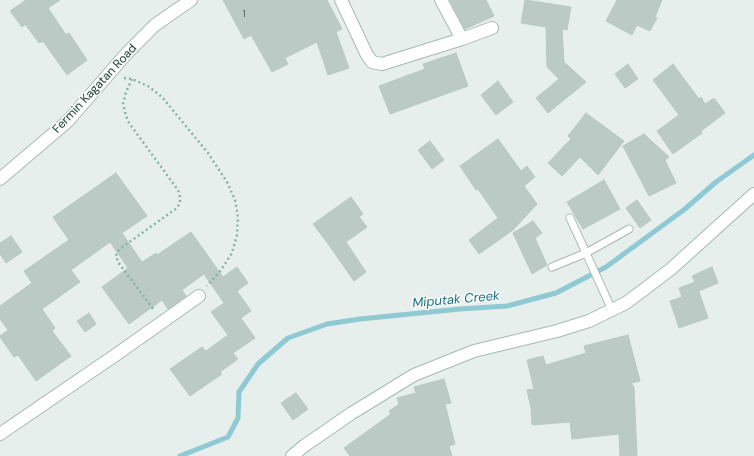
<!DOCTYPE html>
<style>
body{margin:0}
canvas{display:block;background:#e6efeb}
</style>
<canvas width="754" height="456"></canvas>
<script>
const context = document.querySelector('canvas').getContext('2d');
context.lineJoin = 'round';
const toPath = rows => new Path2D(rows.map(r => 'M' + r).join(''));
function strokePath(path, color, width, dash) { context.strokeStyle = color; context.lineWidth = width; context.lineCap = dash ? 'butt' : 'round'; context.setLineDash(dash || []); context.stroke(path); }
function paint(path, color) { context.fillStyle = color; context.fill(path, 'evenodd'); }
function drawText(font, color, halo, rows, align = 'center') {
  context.font = font + ' "DM Sans",sans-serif'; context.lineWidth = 3; context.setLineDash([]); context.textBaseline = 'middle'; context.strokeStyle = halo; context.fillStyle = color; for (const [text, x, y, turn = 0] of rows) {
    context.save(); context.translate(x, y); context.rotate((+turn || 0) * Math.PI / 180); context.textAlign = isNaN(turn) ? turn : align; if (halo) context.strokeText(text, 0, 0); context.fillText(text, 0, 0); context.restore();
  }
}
const stream = toPath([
 [180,456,228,437,238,418,239,392,258,364,288,338,327,324,360,319,460,309,507,306,556,293,606,267,685,209,716,182,754,155]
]);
const building = toPath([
 [26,0,60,0,48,8,66,35,69,33,87,60,67,75,43,41,39,43,25,24,22,27,10,11,26,0],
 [223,0,327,0,342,29,336,32,349,68,328,75,317,42,285,58,288,64,272,72,251,35,244,39,223,0],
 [450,0,486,0,494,16,465,29,450,0],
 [525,0,571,7,567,30,562,29,564,62,586,82,548,113,536,98,559,79,547,67,546,27,521,23,525,0],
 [617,0,662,0,655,17,657,18,650,31,637,25,632,35,606,21,617,0],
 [456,53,468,86,390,114,379,86,425,69,423,64,456,53],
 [628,64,638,79,625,88,615,74,628,64],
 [673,64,699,99,701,97,705,104,714,98,725,113,701,131,702,133,673,154,657,131,679,115,653,80,673,64],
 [498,81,513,102,496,115,481,95,498,81],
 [586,113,624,141,598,175,580,157,562,176,548,163,571,139,568,136,586,113],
 [644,134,669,157,665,160,676,183,649,196,623,146,644,134],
 [498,139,521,171,527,166,535,177,524,186,537,204,513,230,479,254,469,240,498,218,478,189,476,190,460,166,498,139],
 [430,141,444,160,432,169,418,150,430,141],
 [116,173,147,216,122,233,142,262,156,253,157,255,191,232,223,277,237,267,248,283,237,291,251,311,241,318,255,338,233,353,238,359,220,372,222,374,190,396,170,369,202,347,206,351,228,335,211,312,224,303,204,274,182,290,186,296,168,309,162,300,129,324,102,287,128,268,110,242,71,270,80,282,42,309,55,328,52,331,71,356,36,381,18,355,14,357,0,337,0,336,8,330,0,319,0,306,32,283,24,271,69,240,53,217,116,173],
 [604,180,620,209,583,229,567,202,604,180],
 [351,197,363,214,359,217,367,227,346,242,366,272,354,281,326,241,313,224,351,197],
 [637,200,651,220,640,228,626,208,637,200],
 [533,221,542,233,535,238,547,265,532,274,513,233,533,221],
 [11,236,22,252,6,263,0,254,0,243,11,236],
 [712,267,718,283,699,291,698,289,708,318,679,328,670,301,682,297,679,288,695,282,692,276,712,267],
 [89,313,96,324,85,332,77,321,89,313],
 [628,335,640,381,631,383,634,387,637,456,620,456,619,434,572,439,570,422,532,425,531,408,527,390,534,389,527,360,543,356,546,365,586,353,584,346,628,335],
 [444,379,451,403,445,404,455,444,449,446,452,456,350,456,344,448,391,414,389,411,399,404,397,398,416,393,414,387,444,379],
 [296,393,308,409,293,420,281,403,296,393]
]);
const path = toPath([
 [124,78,132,79,148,86,162,97,208,153,227,182,235,200,238,217,237,235,232,253,221,270,207,286],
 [132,79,126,92,123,104,126,116,129,123,178,190,180,197,180,203,177,208,121,248,117,252,116,256,118,262,154,310]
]);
const lane = toPath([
 [570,218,612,310],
 [552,267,586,253,629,229]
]);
const street = toPath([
 [341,0,367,55,372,62,382,64,462,39,492,28],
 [441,0,462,39],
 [0,179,67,122,127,53,155,25,191,0],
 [0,434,117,354,199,296]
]);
const secondary = toPath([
 [292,456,304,446,352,413,414,375,474,351,557,331,589,321,626,303,671,269,754,194]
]);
const numberNames = [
 ["1",244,14]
];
const streetNames = [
 ["Fermin Kagatan Road",95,89,-47]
];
const waterNames = [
 ["Miputak Creek",456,300,-5]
];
strokePath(stream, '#8ec9d4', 5);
paint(building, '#bbcac4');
strokePath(building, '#b8c9c2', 1);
strokePath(lane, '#a8b8b2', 9);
strokePath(street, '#a8b8b2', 14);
strokePath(secondary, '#a4bbb3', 14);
strokePath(path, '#86b3a5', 2.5, [2, 3]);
strokePath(lane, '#fff', 7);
strokePath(street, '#fff', 12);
strokePath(secondary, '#fff', 12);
drawText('10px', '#4a645c', null, numberNames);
drawText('12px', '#24423a', '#f7fbf9', streetNames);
drawText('italic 13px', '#1c6f80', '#f7fbf9', waterNames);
</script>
